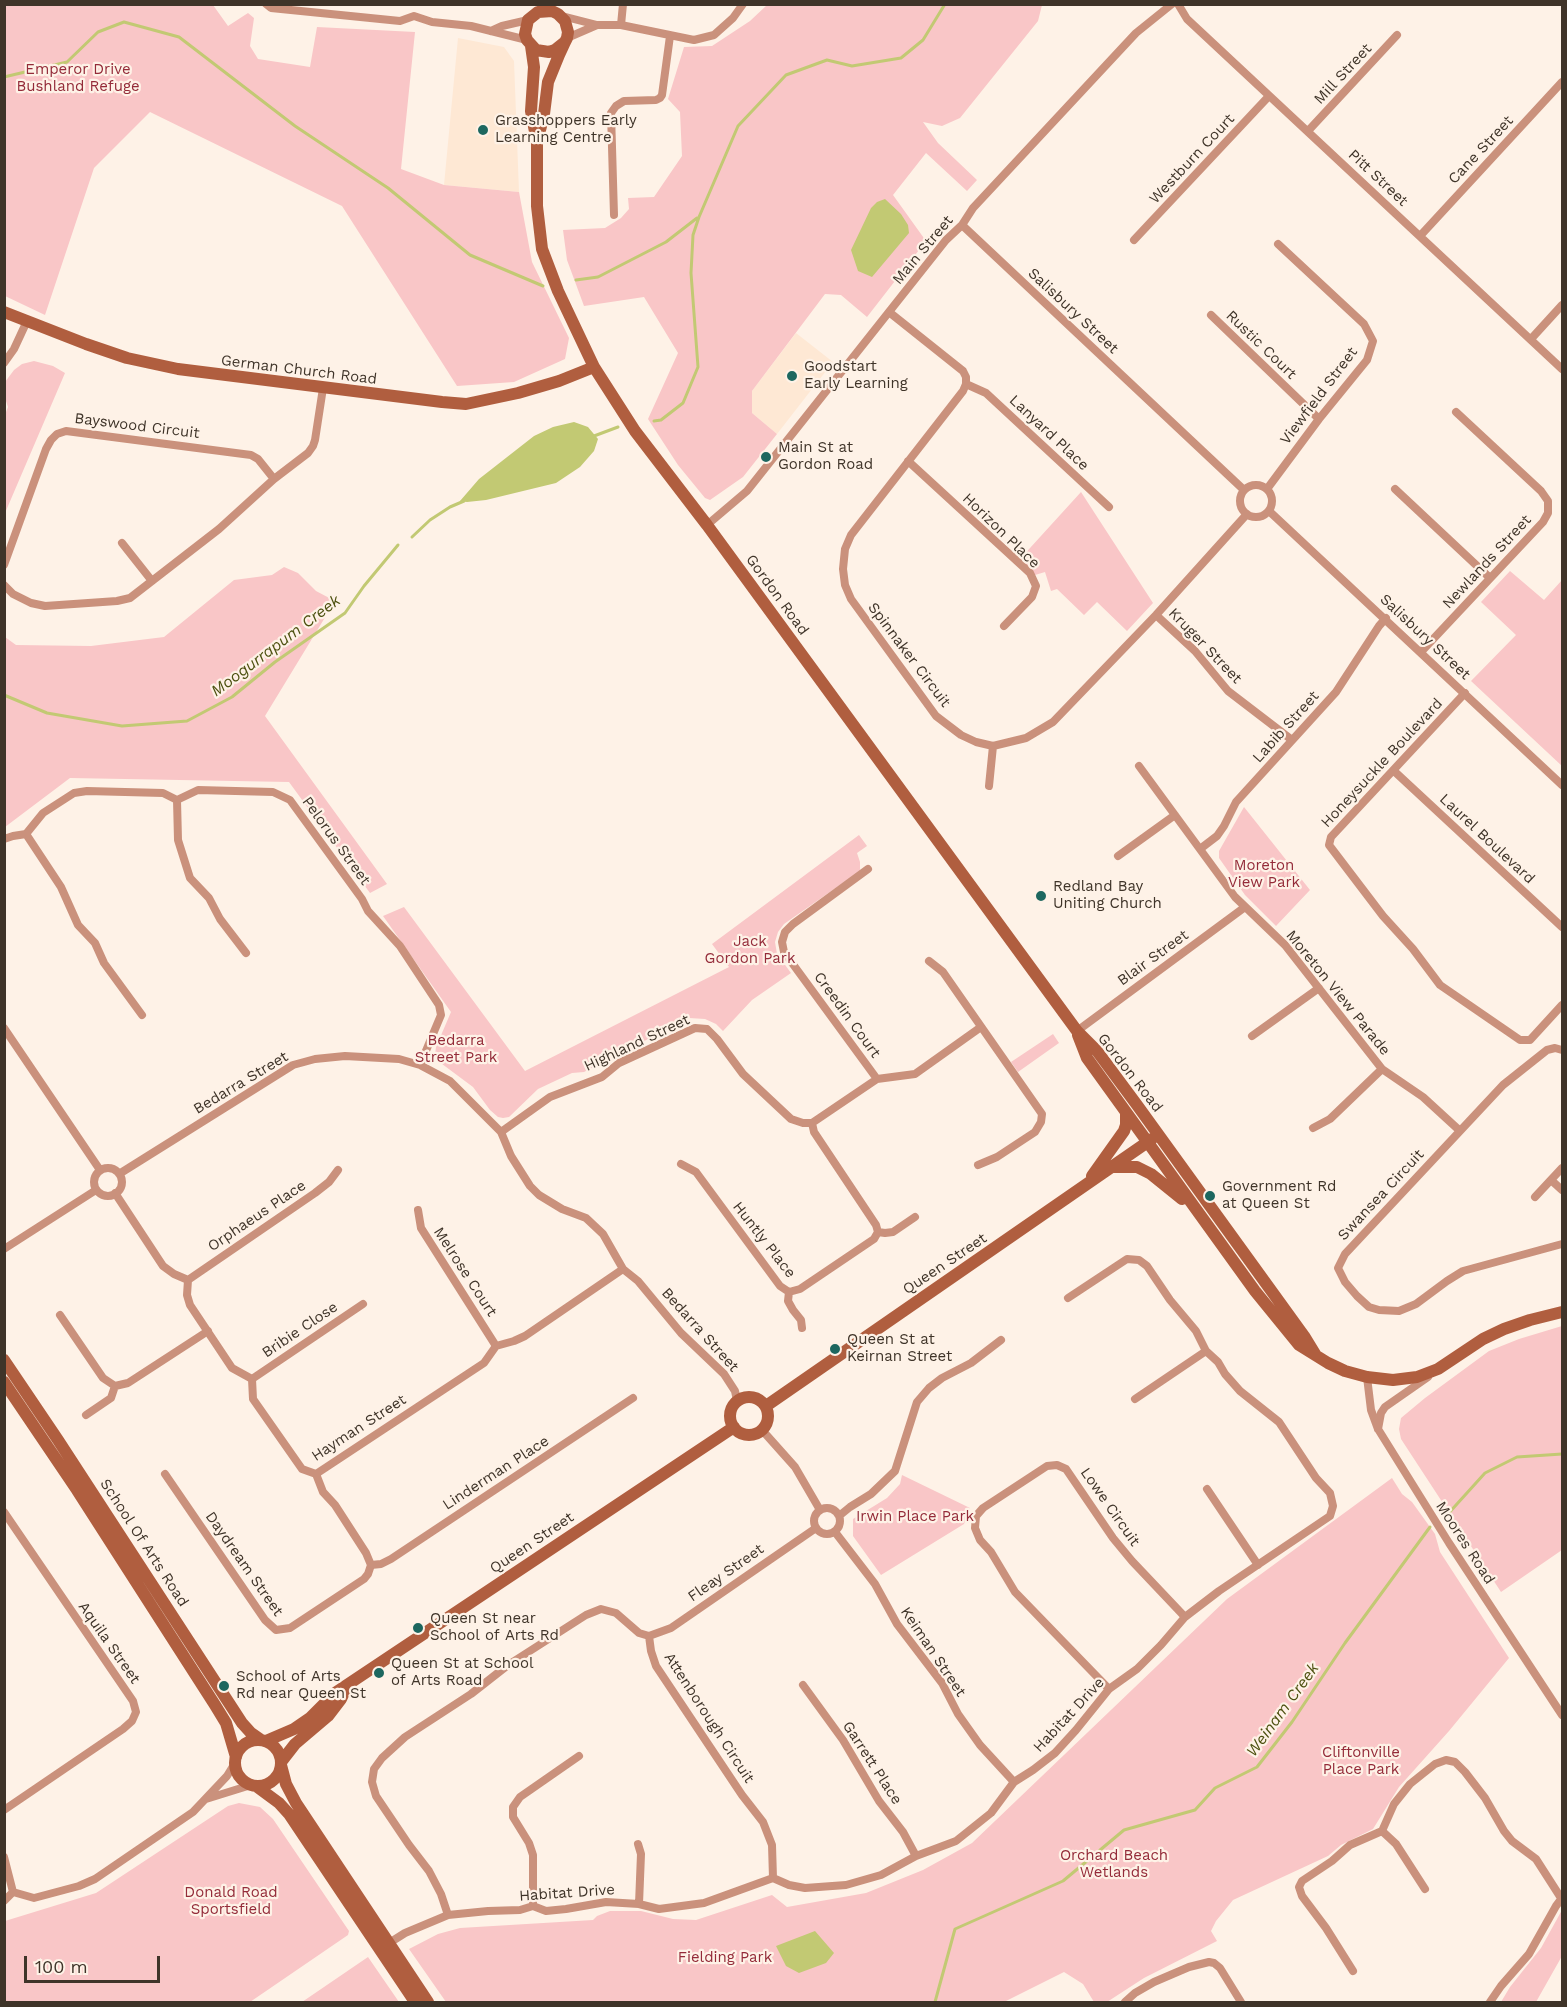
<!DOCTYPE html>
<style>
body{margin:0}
#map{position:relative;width:1567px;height:2007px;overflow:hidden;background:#fef2e7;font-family:"Work Sans",sans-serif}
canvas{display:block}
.frame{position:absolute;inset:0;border:6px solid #3f3429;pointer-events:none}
.scale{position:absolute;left:24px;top:1956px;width:136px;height:27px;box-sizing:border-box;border:3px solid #3f3429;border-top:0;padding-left:8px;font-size:18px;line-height:21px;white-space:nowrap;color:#3f3429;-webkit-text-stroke:4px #fef2e7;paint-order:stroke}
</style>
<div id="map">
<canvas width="1567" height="2007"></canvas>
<div class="frame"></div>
<div class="scale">100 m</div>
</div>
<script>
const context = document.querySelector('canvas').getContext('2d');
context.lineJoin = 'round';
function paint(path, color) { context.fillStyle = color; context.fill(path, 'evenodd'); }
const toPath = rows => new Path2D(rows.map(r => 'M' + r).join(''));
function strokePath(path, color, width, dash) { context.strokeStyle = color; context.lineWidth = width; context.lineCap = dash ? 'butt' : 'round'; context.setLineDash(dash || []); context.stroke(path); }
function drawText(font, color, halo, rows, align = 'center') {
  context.font = font + ' "Work Sans",sans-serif'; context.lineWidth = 4.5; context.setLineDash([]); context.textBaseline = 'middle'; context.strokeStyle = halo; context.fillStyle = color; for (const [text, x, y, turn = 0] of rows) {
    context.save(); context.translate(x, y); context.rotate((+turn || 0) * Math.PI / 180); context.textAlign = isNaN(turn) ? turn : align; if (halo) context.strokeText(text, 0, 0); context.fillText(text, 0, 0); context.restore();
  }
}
const built = toPath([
 [458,38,504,47,514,61,519,192,444,185],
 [796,333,833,362,777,434,752,413,752,391]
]);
const green = toPath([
 [4,5,213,5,228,26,248,13,254,18,250,46,258,59,310,67,317,27,415,32,401,169,444,185,519,192,532,262,569,338,565,359,514,382,457,386,342,206,150,112,94,168,45,315,5,296],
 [767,5,1042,5,1038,21,960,118,942,126,923,122,938,143,977,180,967,191,926,153,893,195,926,241,867,317,841,295,825,294,752,391,752,413,777,434,743,477,710,500,705,498,678,465,648,419,678,353,644,297,584,306,567,260,563,230,605,228,621,218,629,209,628,198,654,197,682,156,680,112,668,99,684,47,712,46,750,21],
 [34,361,53,366,65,373,5,513,4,417,8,407,5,398,5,382,14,370,22,364],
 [1081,492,1153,603,1127,631,1097,602,1084,615,1057,589,1051,591,1045,572,1035,575,1020,559],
 [284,567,298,573,316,591,335,601,265,716,387,884,370,893,289,782,70,778,5,827,5,637,16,645,91,646,164,637,234,580,272,575],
 [1510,571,1544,600,1562,580,1562,766,1471,681,1516,635,1481,602],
 [1244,807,1310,890,1276,926,1245,895,1219,858,1219,851],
 [859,835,867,846,857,853,860,862,860,871,784,924,778,932,775,942,777,954,791,973,752,1000,723,1031,716,1024,705,1019,689,1018,584,1072,572,1073,538,1089,509,1117,503,1118,498,1117,490,1110,473,1087,438,1061,435,1055,436,1047,451,1012,383,916,404,907,525,1071,729,967,712,944],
 [1053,1034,1059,1043,1018,1072,1011,1062],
 [1562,1326,1562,1550,1501,1592,1401,1439,1399,1429,1401,1418,1425,1398,1489,1351,1519,1339],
 [902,1475,970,1508,964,1524,881,1575,853,1536,853,1519,887,1498,900,1484],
 [1392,1478,1402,1494,1412,1502,1435,1534,1440,1552,1509,1658,1449,1731,1399,1787,1373,1829,1341,1845,1328,1856,1233,1900,1216,1921,1211,1931,1217,1941,1144,1978,1107,2002,1094,2002,1083,1984,1064,1972,1004,2002,446,2002,409,1949,438,1934,460,1928,593,1920,597,1916,610,1911,641,1911,673,1919,696,1920,772,1895,787,1907,866,1893,923,1870,972,1843,1227,1599],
 [239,1803,260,1807,273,1819,349,1931,348,1935,250,2002,5,2002,5,1921,96,1893,228,1806],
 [1562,1910,1562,1956,1536,2002,1501,2002,1510,1987,1541,1948],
 [368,1957,399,2002,302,2002]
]);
const water = toPath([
 [885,199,901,214,908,225,909,233,872,277,858,271,851,250,871,208,877,202],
 [574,422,588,427,598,439,594,451,580,467,556,483,486,500,467,502,460,501,479,479,534,436,553,427],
 [815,1931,834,1953,826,1963,799,1973,786,1966,776,1946]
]);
const stream = toPath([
 [4,77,67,62,98,32,124,22,179,37,295,126,388,188,470,255,543,286],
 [576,280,598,277,666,242,697,218],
 [654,421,661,420,683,403,698,367,691,273,693,235,699,217,738,126,786,75,827,60,852,66,901,58,923,40,945,4],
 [594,436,618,427],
 [412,537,430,520,450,507,464,501],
 [4,695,47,713,122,726,187,721,232,697,275,662,345,613,364,586,398,545],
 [1447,1515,1485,1473,1517,1457,1562,1454],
 [935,2002,955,1929,1063,1881,1124,1830,1195,1810,1215,1788,1257,1767,1292,1722,1345,1643,1430,1527]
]);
const street = toPath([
 [266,4,271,8,400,21,414,16,432,22,471,26,527,40],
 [1178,4,1187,19,1562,369],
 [562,16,597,25],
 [621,25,623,4],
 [491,31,502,26,528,20],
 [567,38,597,25,621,25,694,40,714,35,733,18,743,4],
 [1308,131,1397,35],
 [614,215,611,113,616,106,624,101,656,100,660,98,662,95,670,36],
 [962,225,1244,490],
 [1420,236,1562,82],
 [1134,240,1269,96],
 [889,312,963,371,966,377,966,384,963,391,851,535,845,549,843,569,845,585,851,599,936,716,961,735,976,742,993,746,1026,738,1053,722,1156,615,1247,514],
 [1211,315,1319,419],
 [1531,339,1562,305],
 [4,363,14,349,27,321],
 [966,384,986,393,1109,507],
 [908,461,1030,573,1036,586,1032,597,1004,626],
 '1240 501a16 16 0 1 1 32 0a16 16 0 1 1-32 0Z',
 [1267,489,1319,419,1367,360,1373,341,1364,324,1278,244],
 [1395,489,1490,578],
 [1269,511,1562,785],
 [707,525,747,491,946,240,962,225,973,208,1136,33,1172,4],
 [122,543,152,581],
 [4,565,46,449,51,440,57,434,66,431,251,455,258,459,274,479],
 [4,585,13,594,31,603,45,606,117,601,130,598,219,529,274,479,308,453,313,446,315,440,323,388],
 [1156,615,1195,651,1228,691,1292,740],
 [1421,652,1543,522,1548,513,1548,501,1541,491,1456,412],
 [1465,693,1331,837,1329,845,1383,916,1413,949,1440,985,1520,1040,1530,1040,1562,1005],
 [1139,766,1235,897,1285,945,1382,1069,1423,1097,1459,1130],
 [1394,771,1562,927],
 [989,786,993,746],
 [177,800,178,840,190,878,209,898,220,919,246,953],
 [26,834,61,887,78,925,95,943,104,963,142,1015],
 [4,839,13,836,26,834,43,813,74,793,87,791,163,793,177,800,198,790,273,792,290,800,362,899,368,911,400,946,439,1005,441,1015,420,1065],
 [1200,849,1217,836,1224,826,1236,802,1336,692,1379,626,1386,618],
 [1118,856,1175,815],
 [868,869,793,924,785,932,782,942,784,952,877,1079],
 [929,961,943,972,1042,1114,1041,1122,1035,1132,997,1157,978,1165],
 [4,1028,100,1170],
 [1077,1031,1245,907],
 [1252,1036,1319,988],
 [1562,1050,1555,1048,1547,1050,1503,1085,1345,1254,1338,1268,1345,1282,1357,1296,1369,1307,1379,1310,1399,1311,1416,1304,1447,1281,1463,1271,1562,1244],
 [1313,1128,1330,1119,1382,1069],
 [501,1132,550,1097,602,1077,619,1063,695,1028,707,1029,717,1039,743,1074,791,1119,803,1123,812,1123,877,1079,915,1074,981,1027],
 [681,1164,696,1172,780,1286,789,1292,800,1289,874,1239,878,1232,876,1225,814,1132,812,1123],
 '94 1182a14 14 0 1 1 28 0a14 14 0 1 1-28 0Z',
 [119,1174,293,1065,315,1059,345,1056,399,1059,420,1065,450,1081,501,1132,511,1156,530,1186,539,1195,562,1209,586,1218,603,1234,623,1269,638,1281,681,1333,724,1374,735,1391,737,1401],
 [1551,1180,1562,1190],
 [115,1193,163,1266,174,1274,188,1280,187,1295,190,1305,232,1368,252,1379,253,1399,302,1469,316,1474,484,1363,496,1346,514,1341,525,1336,623,1269],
 [1535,1197,1562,1168],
 [418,1210,421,1228,496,1346],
 [878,1232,885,1233,893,1232,915,1217],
 [4,1249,96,1190],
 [188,1280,315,1193,329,1182,338,1170],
 [789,1292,788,1301,793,1310,801,1320,802,1328],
 [60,1315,103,1378,115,1386,128,1383,208,1331],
 [1367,1377,1371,1410,1378,1429,1449,1543,1562,1715],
 [252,1379,363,1304],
 [1135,1399,1206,1351],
 [86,1415,111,1398,115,1386],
 [1378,1429,1381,1413,1385,1407,1428,1377],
 [762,1430,795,1467,820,1510],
 [165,1474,265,1620,276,1630,290,1628,364,1579,368,1574,371,1565,366,1553,335,1505,323,1492,316,1474],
 [1207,1489,1258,1565],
 '814 1521a13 13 0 1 1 26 0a13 13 0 1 1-26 0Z',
 [4,1512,133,1701,136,1712,132,1721,123,1729,4,1810],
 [839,1516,850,1507,871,1494,895,1471,917,1402,929,1388,942,1378,971,1363,1001,1340],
 [835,1532,875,1584,897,1624,942,1683,958,1714,980,1745,1014,1782],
 [371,1565,381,1564,391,1559,633,1398],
 [649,1636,671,1628,816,1528],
 [803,1685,843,1740,879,1801,903,1832,916,1856],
 [1109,1689,1015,1592,991,1552,980,1540,975,1528,976,1516,983,1508,1047,1466,1057,1465,1066,1469,1113,1538,1132,1561,1185,1617],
 [206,1799,251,1785],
 [1382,1831,1396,1844,1425,1889],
 [638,1844,641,1854,639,1904],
 [4,1857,13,1892],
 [4,1901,13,1892,34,1898,79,1886,95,1879,193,1812,227,1776,235,1763],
 [533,1906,533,1855,529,1843,513,1817,513,1807,520,1797,579,1756],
 [448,1915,441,1894,429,1871,409,1845,376,1796,372,1782,374,1769,382,1758,405,1737,471,1694,508,1665,586,1615,601,1609,616,1613,639,1633,649,1636,651,1651,656,1666,742,1795,763,1822,772,1845,773,1878],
 [386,1945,405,1933,448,1915,488,1911,520,1910,533,1906,546,1911,566,1909,606,1902,639,1904,659,1909,704,1903,773,1878,789,1885,805,1888,846,1885,881,1875,916,1856,956,1841,991,1813,1014,1782,1033,1770,1055,1753,1076,1730,1109,1689,1137,1669,1161,1645,1185,1617,1219,1591,1330,1516,1333,1506,1330,1493,1316,1478,1279,1422,1240,1391,1225,1374,1218,1362,1206,1351,1196,1331,1170,1300,1147,1266,1139,1260,1127,1259,1068,1298],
 [1353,1971,1326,1928,1302,1896,1299,1887,1302,1881,1332,1861,1350,1845,1382,1831,1394,1804,1410,1784,1435,1764,1446,1760,1455,1762,1465,1772,1485,1798,1504,1831,1512,1841,1536,1859,1561,1898],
 [1125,2002,1135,1993,1154,1982,1189,1967,1209,1962,1214,1963,1220,1968,1241,2002],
 [1490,2002,1501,1986,1529,1954,1556,1906,1562,1898]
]);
const secondary = toPath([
 [531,46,534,67,531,111,537,142,537,206,542,249,558,291,594,367,635,431,707,525,1077,1031,1097,1051,1137,1105,1304,1336,1315,1354],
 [538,138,544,114,548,82,559,55,565,42,567,38,568,32,565,21,558,14,552,11,538,12,528,20,525,34,527,40,536,50,549,52,555,50,565,42],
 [4,312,86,344,127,358,178,369,442,402,466,404,518,393,559,381,594,367],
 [1078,1035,1087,1058,1255,1291,1299,1345,1328,1363,1345,1371,1367,1377,1393,1380,1417,1377,1438,1369,1483,1339,1504,1329,1530,1320,1562,1312],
 [1114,1167,1137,1167,1151,1174,1182,1199],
 [1092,1176,1124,1131,1126,1125,1126,1113],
 [4,1360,58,1440,242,1723,251,1733,261,1740],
 [4,1382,77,1490,215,1705,226,1723,236,1757],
 '730 1416a19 19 0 1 1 38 0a19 19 0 1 1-38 0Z',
 [766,1406,1152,1139],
 '235 1763a23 23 0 1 1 46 0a23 23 0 1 1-46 0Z',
 [266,1741,294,1729,310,1718,335,1693,734,1427],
 [281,1762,295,1744,328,1716,341,1699,347,1686],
 [281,1765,286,1784,296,1803,428,2002],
 [256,1786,279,1803,289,1814,415,2002]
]);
const markers = [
 [483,130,6,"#1d675f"],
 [792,376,6,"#1d675f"],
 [766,457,6,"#1d675f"],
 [1041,896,6,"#1d675f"],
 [1210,1196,6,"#1d675f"],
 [835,1349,6,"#1d675f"],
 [418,1628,6,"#1d675f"],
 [379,1673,6,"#1d675f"],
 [224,1686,6,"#1d675f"]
];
const parkNames = [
 ["Emperor Drive",78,70],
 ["Bushland Refuge",78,87],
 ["Moreton",1264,866],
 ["View Park",1264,883],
 ["Jack",750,942],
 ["Gordon Park",750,959],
 ["Bedarra",456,1041],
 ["Street Park",456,1058],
 ["Irwin Place Park",915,1517],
 ["Cliftonville",1361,1753],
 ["Place Park",1361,1770],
 ["Orchard Beach",1114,1856],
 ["Wetlands",1114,1873],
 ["Donald Road",231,1893],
 ["Sportsfield",231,1910],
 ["Fielding Park",725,1958]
];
const streetNames = [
 ["Mill Street",1343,74,-47],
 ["Cane Street",1481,150,-47],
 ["Westburn Court",1192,159,-47],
 ["Pitt Street",1378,178,43],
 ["Main Street",923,250,-50],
 ["Salisbury Street",1073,311,43],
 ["Rustic Court",1261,345,44],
 ["German Church Road",299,370,7],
 ["Viewfield Street",1319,396,-53],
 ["Bayswood Circuit",137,426,7],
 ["Lanyard Place",1049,433,43],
 ["Horizon Place",1001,531,44],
 ["Newlands Street",1487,562,-47],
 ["Gordon Road",777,595,54],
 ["Salisbury Street",1425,637,43],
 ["Kruger Street",1205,646,46],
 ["Spinnaker Circuit",909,655,53],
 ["Labib Street",1286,727,-48],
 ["Honeysuckle Boulevard",1382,763,-47],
 ["Laurel Boulevard",1487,839,43],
 ["Pelorus Street",336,841,54],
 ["Blair Street",1153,958,-36],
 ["Moreton View Parade",1338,993,51],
 ["Creedin Court",847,1015,54],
 ["Highland Street",637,1043,-25],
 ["Gordon Road",1130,1073,52],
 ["Bedarra Street",241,1083,-31],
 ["Swansea Circuit",1381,1195,-47],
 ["Orphaeus Place",257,1216,-34],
 ["Huntly Place",764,1240,52],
 ["Queen Street",945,1264,-34],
 ["Melrose Court",465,1272,57],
 ["Bribie Close",300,1330,-34],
 ["Bedarra Street",700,1330,48],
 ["Hayman Street",359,1428,-33],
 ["Linderman Place",496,1473,-33],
 ["Lowe Circuit",1110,1507,55],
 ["School Of Arts Road",144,1543,57],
 ["Queen Street",532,1543,-34],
 ["Moores Road",1465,1543,57],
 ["Daydream Street",244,1564,55],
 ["Fleay Street",726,1573,-35],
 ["Aquila Street",109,1643,55],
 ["Keiman Street",933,1652,56],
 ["Habitat Drive",1069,1715,-47],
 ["Attenborough Circuit",709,1718,57],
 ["Garrett Place",872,1763,57],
 ["Habitat Drive",567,1893,-4]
];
const poiNames = [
 ["Grasshoppers Early",495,121],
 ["Learning Centre",495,138],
 ["Goodstart",804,367],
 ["Early Learning",804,384],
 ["Main St at",778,448],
 ["Gordon Road",778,465],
 ["Redland Bay",1053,887],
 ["Uniting Church",1053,904],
 ["Government Rd",1222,1187],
 ["at Queen St",1222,1204],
 ["Queen St at",847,1340],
 ["Keirnan Street",847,1357],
 ["Queen St near",430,1619],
 ["School of Arts Rd",430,1636],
 ["Queen St at School",391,1664],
 ["of Arts Road",391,1681],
 ["School of Arts",236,1677],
 ["Rd near Queen St",236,1694]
];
const waterNames = [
 ["Moogurrapum Creek",276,646,-37],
 ["Weinam Creek",1283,1710,-54]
];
paint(built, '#fee8d4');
paint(green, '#f9c6c7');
paint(water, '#c2c973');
strokePath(stream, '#c2c973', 3);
strokePath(street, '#ca917c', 8);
strokePath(secondary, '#b05e3f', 12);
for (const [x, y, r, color] of markers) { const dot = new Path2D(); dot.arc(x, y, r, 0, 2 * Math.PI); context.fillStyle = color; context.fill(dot); strokePath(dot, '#fef2e7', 2); }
drawText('15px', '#942b39', '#fef2e7', parkNames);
drawText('15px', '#3f3429', '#fef2e7', streetNames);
drawText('15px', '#3f3429', '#fef2e7', poiNames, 'left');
drawText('italic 16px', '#4d5110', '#fef2e7', waterNames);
</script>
